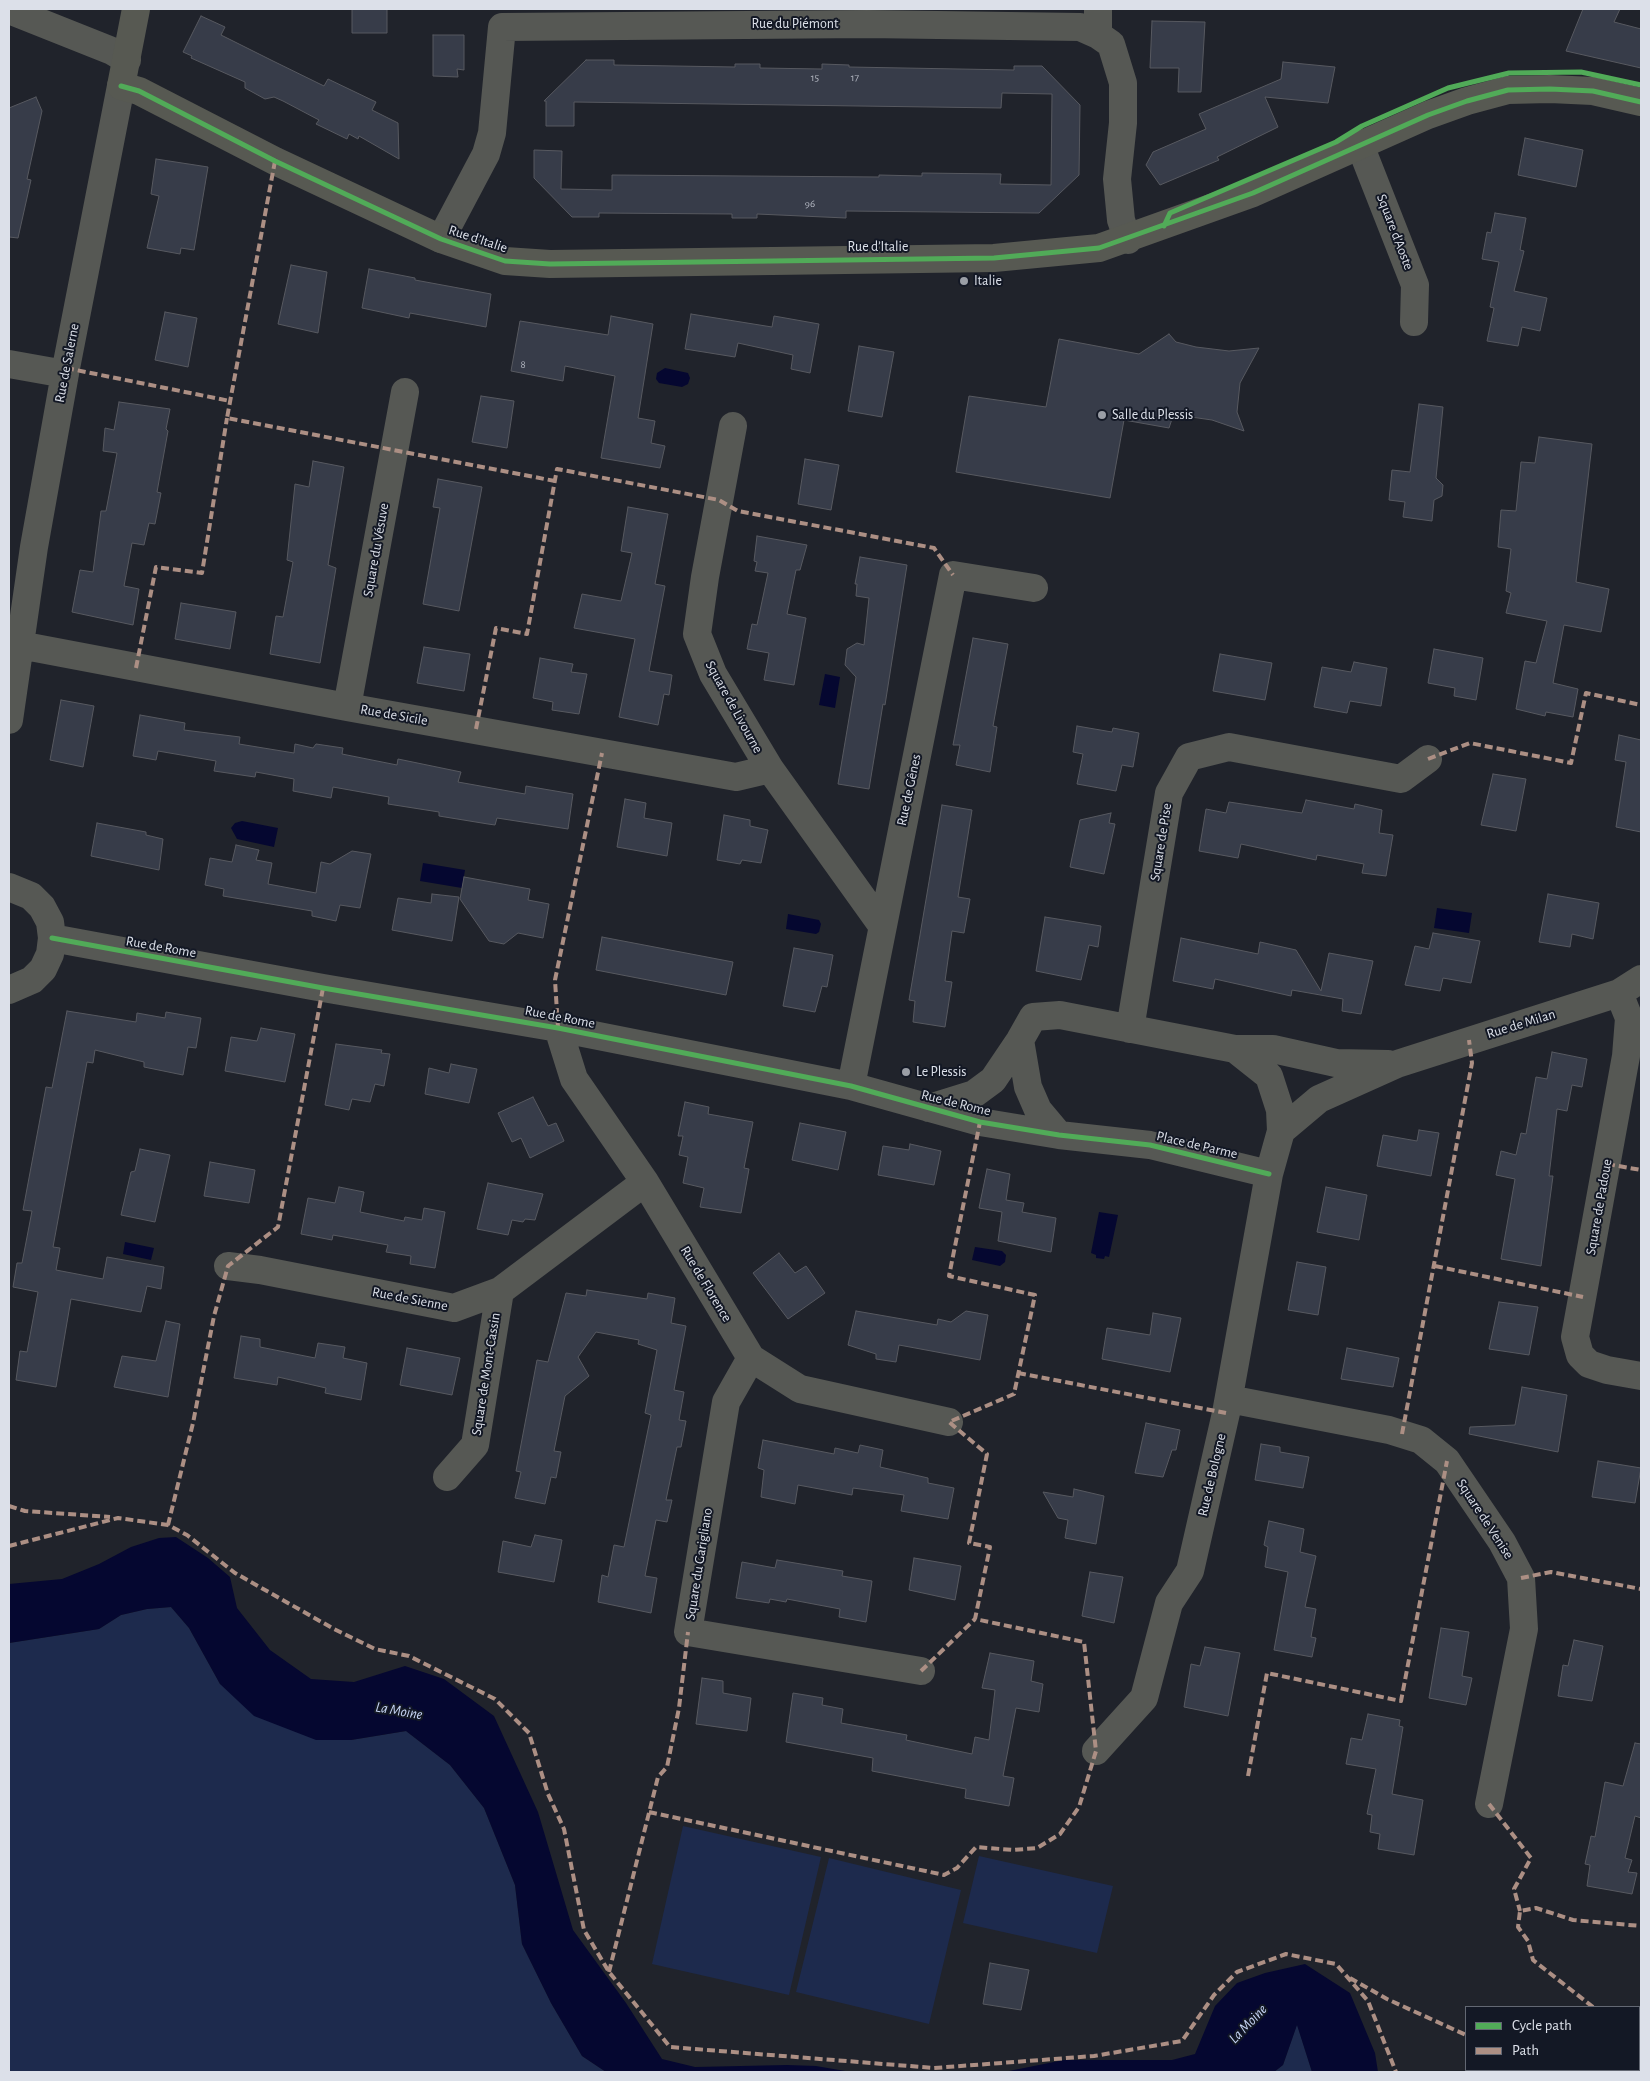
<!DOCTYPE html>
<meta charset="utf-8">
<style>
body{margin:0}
#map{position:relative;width:1650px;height:2081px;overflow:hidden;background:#20232b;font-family:"Alegreya Sans",sans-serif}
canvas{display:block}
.frame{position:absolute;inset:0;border:10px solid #dce0e9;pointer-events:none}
.legend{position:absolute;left:1465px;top:2006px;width:175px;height:65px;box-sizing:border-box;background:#131825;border:1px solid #636873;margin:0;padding:6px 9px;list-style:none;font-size:15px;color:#dce0e9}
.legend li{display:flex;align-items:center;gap:10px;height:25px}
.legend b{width:25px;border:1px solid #636873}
</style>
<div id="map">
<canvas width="1650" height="2081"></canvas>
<div class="frame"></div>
<ul class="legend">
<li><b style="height:6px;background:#51ab58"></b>Cycle path</li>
<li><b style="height:6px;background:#ac8f84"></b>Path</li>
</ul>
</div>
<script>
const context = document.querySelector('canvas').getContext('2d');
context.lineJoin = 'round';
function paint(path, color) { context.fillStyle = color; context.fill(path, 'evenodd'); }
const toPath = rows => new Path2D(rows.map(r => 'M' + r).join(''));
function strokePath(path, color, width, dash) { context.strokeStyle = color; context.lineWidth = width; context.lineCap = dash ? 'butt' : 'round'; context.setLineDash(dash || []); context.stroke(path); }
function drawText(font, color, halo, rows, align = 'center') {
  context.font = font + ' "Alegreya Sans",sans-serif'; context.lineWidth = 4; context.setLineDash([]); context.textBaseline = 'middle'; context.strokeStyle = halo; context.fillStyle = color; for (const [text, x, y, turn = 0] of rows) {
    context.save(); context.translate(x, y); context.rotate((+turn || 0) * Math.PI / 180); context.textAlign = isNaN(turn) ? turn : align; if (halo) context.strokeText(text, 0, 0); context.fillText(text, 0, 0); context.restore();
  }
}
const green = toPath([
 [171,1607,189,1628,220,1684,351,1740,406,1731,450,1765,484,1808,515,1885,522,1944,551,2003,582,2056,606,2072,9,2072,9,1643,99,1629,121,1615,147,1609],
 [683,1826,821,1857,789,1995,652,1964],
 [979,1856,1113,1886,1097,1953,963,1923],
 [829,1858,961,1890,929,2024,796,1992],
 [1297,2024,1312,2072,1274,2072,1283,2065]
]);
const water = toPath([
 [665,368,688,373,690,378,688,384,682,387,659,383,656,379,657,373],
 [825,674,840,677,835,708,819,705],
 [242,821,278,828,274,847,237,839,231,828,235,823],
 [423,863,465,870,462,888,420,881],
 [1437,908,1472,913,1469,933,1434,928],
 [788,914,819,920,821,924,819,932,816,934,786,929],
 [1099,1212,1118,1215,1109,1257,1105,1256,1104,1259,1096,1258,1096,1255,1091,1253],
 [125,1242,154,1248,151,1260,123,1254],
 [975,1247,1002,1251,1006,1255,1005,1262,1000,1266,972,1260],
 [176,1537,208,1558,230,1577,237,1608,270,1650,311,1679,354,1682,405,1666,444,1679,494,1716,538,1812,573,1930,626,2003,662,2059,695,2067,787,2065,816,2066,851,2072,606,2072,582,2056,551,2003,522,1944,515,1885,484,1808,450,1765,406,1731,351,1740,316,1740,254,1716,220,1684,189,1628,171,1607,147,1609,121,1615,99,1629,9,1643,9,1584,62,1579,99,1564,131,1547,159,1538],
 [1305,1964,1350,1993,1375,2053,1378,2072,1312,2072,1297,2025,1283,2065,1274,2072,1004,2072,1064,2060,1172,2060,1195,2054,1215,2006,1237,1983,1265,1973]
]);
const building = toPath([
 [352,9,387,9,387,33,352,33,352,9],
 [1583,9,1620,9,1614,22,1641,29,1641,68,1566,51,1583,9],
 [201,16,225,27,221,35,273,61,324,86,328,79,376,102,372,110,398,123,399,159,359,136,358,139,349,134,347,139,316,124,319,120,283,101,274,97,265,99,245,88,245,82,191,58,192,56,183,52,201,16],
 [1152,21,1205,22,1201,92,1178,92,1179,68,1150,68,1152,21],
 [433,35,464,35,464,70,457,69,458,77,433,76,433,35],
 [586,60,614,60,614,65,735,67,735,64,760,64,760,68,822,69,822,64,849,65,849,67,1014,70,1014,66,1042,66,1080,105,1079,175,1039,213,846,211,846,218,757,214,757,218,732,218,732,214,599,213,599,217,572,217,534,178,534,150,562,151,561,189,612,190,612,175,879,177,879,175,922,176,922,173,1001,174,1000,184,1051,185,1052,94,1002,93,1001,108,574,102,574,126,546,126,546,101,544,101,586,60],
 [1283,62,1335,67,1328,103,1265,97,1278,127,1217,157,1219,160,1160,185,1146,165,1153,152,1206,129,1199,114,1281,79,1283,62],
 [36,97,42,111,27,179,31,180,18,238,9,237,9,108,36,97],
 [1525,138,1583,150,1576,187,1518,175,1525,138],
 [156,159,208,167,194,250,181,248,180,254,147,248,159,196,151,194,156,159],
 [1495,213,1526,218,1520,250,1524,251,1514,291,1547,298,1540,331,1522,327,1518,346,1487,341,1494,308,1490,307,1499,262,1482,259,1487,232,1491,233,1495,213],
 [291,265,327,272,318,333,278,324,291,265],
 [369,269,415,278,415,280,491,294,486,327,410,313,409,318,362,308,369,269],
 [165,312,197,318,188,367,155,360,165,312],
 [691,314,772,327,774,316,819,324,810,373,791,369,793,355,738,343,735,357,685,349,691,314],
 [611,316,653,324,638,418,655,421,651,443,665,446,660,468,601,458,615,376,565,366,563,381,511,371,520,321,608,335,611,316],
 [1169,334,1176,342,1196,347,1229,351,1259,348,1240,383,1237,412,1244,431,1212,420,1191,417,1172,419,1169,428,1124,420,1110,498,956,472,969,396,1046,407,1059,339,1139,354,1169,334],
 [859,346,894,352,882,417,848,411,859,346],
 [481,396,514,401,507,448,472,442,481,396],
 [119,402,170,409,166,429,168,431,157,492,161,493,155,524,149,523,144,545,132,543,124,586,139,589,133,625,72,612,80,570,93,572,101,511,106,511,117,453,103,451,105,428,114,430,119,402],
 [1419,404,1443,407,1436,478,1443,485,1442,496,1434,500,1432,521,1403,517,1405,502,1389,500,1392,470,1410,472,1419,404],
 [1539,437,1592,444,1576,582,1609,589,1601,632,1564,625,1553,683,1578,689,1573,717,1546,712,1545,716,1516,709,1525,661,1536,663,1547,621,1506,613,1511,593,1506,591,1511,549,1498,547,1501,510,1516,511,1521,462,1535,463,1539,437],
 [805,459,839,465,831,510,798,504,805,459],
 [313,461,344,467,328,565,336,568,320,663,270,654,276,616,283,617,293,562,287,560,295,484,309,487,313,461],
 [438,479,482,487,459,611,423,604,440,508,433,507,438,479],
 [628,507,668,514,655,584,665,586,649,671,672,675,669,695,664,694,658,725,619,717,635,639,574,628,582,594,621,601,632,553,621,551,628,507],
 [757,536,807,545,800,570,796,570,787,614,806,618,794,685,764,680,769,653,747,649,752,624,757,625,768,573,755,571,757,562,754,561,757,536],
 [860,557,907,565,885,705,883,704,869,789,838,784,856,677,845,665,847,649,857,643,864,645,869,598,856,596,857,584,855,584,860,557],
 [181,603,236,612,230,649,175,639,181,603],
 [973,638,1008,644,993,726,997,727,990,772,956,765,960,745,953,745,973,638],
 [424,647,470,654,464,691,417,683,424,647],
 [1434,649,1483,658,1476,700,1454,696,1455,688,1428,683,1434,649],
 [1220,654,1272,663,1265,700,1213,691,1220,654],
 [540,658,573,664,571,672,587,674,579,714,552,710,553,702,533,698,540,658],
 [1354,662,1387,668,1381,706,1350,701,1347,713,1314,707,1322,667,1351,672,1354,662],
 [61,700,94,706,83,767,50,760,61,700],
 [140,715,185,723,184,730,240,737,239,744,294,753,295,744,313,748,316,744,343,748,342,754,397,765,398,759,461,772,458,782,525,794,526,786,573,794,568,829,497,818,495,825,488,824,439,816,439,812,388,804,389,797,333,787,331,798,293,791,294,779,256,772,255,777,214,771,216,761,158,751,156,760,133,756,140,715],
 [1077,726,1112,732,1113,728,1139,733,1133,767,1122,765,1116,791,1077,784,1083,754,1073,752,1077,726],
 [1619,735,1641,740,1641,832,1616,827,1626,762,1615,760,1619,735],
 [1493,774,1526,779,1516,831,1481,825,1493,774],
 [625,799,646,803,644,818,672,823,667,856,617,847,625,799],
 [1306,800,1354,809,1355,804,1382,810,1379,833,1393,835,1386,876,1362,873,1364,864,1317,855,1316,860,1241,844,1238,858,1199,851,1206,809,1226,813,1229,802,1302,813,1306,800],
 [942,805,972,810,958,897,970,899,964,933,952,931,945,981,952,982,945,1027,913,1022,915,1001,909,1000,942,805],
 [1111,813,1109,823,1115,824,1104,874,1070,867,1080,820,1111,813],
 [724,815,750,820,750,826,768,830,761,863,742,860,740,864,717,860,724,815],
 [97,823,146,832,146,835,163,839,159,870,91,856,97,823],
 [236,845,259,850,256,860,272,863,268,884,316,893,321,862,330,864,352,851,371,854,360,908,340,905,336,921,312,916,312,911,223,896,224,889,205,885,210,858,232,862,236,845],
 [464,877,530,889,528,900,549,904,543,938,518,933,504,944,489,941,460,899,464,877],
 [432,894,459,897,452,941,392,930,398,898,431,903,432,894],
 [1548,894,1599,903,1593,939,1572,934,1570,947,1539,942,1548,894],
 [1045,917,1101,926,1098,947,1089,945,1081,980,1036,971,1045,917],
 [1433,933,1480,941,1471,983,1443,978,1440,991,1405,985,1415,946,1429,949,1433,933],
 [602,937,733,962,726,995,596,970,602,937],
 [1181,938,1258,954,1260,942,1296,950,1321,991,1329,953,1373,961,1361,1014,1342,1011,1343,999,1292,990,1291,996,1215,979,1213,989,1173,981,1181,938],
 [794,948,833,955,827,987,822,986,815,1012,783,1006,794,948],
 [67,1011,136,1022,137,1013,165,1018,166,1012,201,1018,196,1048,188,1047,183,1075,144,1067,144,1062,95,1050,93,1063,87,1062,53,1247,60,1248,56,1270,103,1279,107,1257,164,1267,161,1289,147,1286,141,1312,71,1299,56,1387,16,1380,20,1351,27,1352,38,1292,13,1287,17,1263,22,1263,32,1211,23,1210,46,1087,52,1088,67,1011],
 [261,1028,295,1034,285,1082,225,1071,231,1037,257,1041,261,1028],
 [336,1044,382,1050,381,1053,390,1054,384,1086,375,1084,370,1102,352,1099,349,1110,325,1105,336,1044],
 [1552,1052,1587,1059,1582,1087,1572,1085,1567,1111,1557,1109,1549,1176,1553,1176,1541,1266,1501,1259,1515,1179,1496,1175,1501,1151,1516,1155,1521,1133,1526,1134,1536,1077,1547,1079,1552,1052],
 [451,1064,477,1069,469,1103,425,1094,429,1068,449,1073,451,1064],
 [533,1097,548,1126,556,1123,564,1141,530,1158,521,1138,512,1142,498,1113,533,1097],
 [685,1102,709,1107,708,1114,753,1122,744,1168,749,1169,741,1213,700,1207,704,1188,683,1183,688,1157,679,1155,683,1136,678,1136,685,1102],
 [800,1123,846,1132,838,1170,792,1160,800,1123],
 [1419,1130,1439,1133,1431,1176,1377,1166,1383,1135,1417,1141,1419,1130],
 [910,1144,941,1151,934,1185,878,1175,883,1146,909,1150,910,1144],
 [140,1149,170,1155,155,1222,121,1215,131,1172,135,1171,140,1149],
 [210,1162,255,1170,249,1203,204,1196,210,1162],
 [987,1169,1010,1174,1006,1200,1024,1203,1022,1212,1056,1218,1051,1252,998,1241,1002,1212,979,1208,987,1169],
 [488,1183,543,1194,535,1220,525,1219,523,1222,512,1220,508,1235,477,1229,488,1183],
 [339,1187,364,1192,360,1212,404,1221,405,1217,422,1220,424,1208,445,1212,435,1268,410,1264,411,1256,386,1252,388,1245,333,1235,332,1240,301,1234,308,1198,335,1203,339,1187],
 [1326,1187,1367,1195,1359,1240,1317,1232,1326,1187],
 [779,1253,795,1273,806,1266,825,1293,788,1319,753,1273,779,1253],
 [1297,1262,1326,1267,1318,1315,1288,1310,1297,1262],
 [587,1290,647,1299,648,1293,675,1298,671,1323,686,1326,674,1390,684,1392,679,1420,686,1421,681,1447,677,1447,666,1500,672,1500,667,1522,656,1520,645,1576,657,1578,651,1613,598,1602,602,1575,608,1577,614,1545,624,1547,651,1415,645,1413,657,1350,638,1344,639,1340,596,1332,578,1357,589,1376,565,1396,554,1451,561,1452,556,1478,551,1477,545,1504,515,1498,521,1472,516,1471,537,1360,548,1362,566,1293,586,1296,587,1290],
 [1499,1302,1538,1307,1529,1355,1489,1349,1499,1302],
 [856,1311,937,1325,938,1319,951,1322,966,1311,988,1315,980,1360,899,1345,896,1362,876,1359,876,1354,848,1345,856,1311],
 [1153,1313,1181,1318,1170,1372,1102,1359,1107,1328,1150,1335,1153,1313],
 [166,1321,180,1324,168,1397,114,1387,122,1356,156,1361,166,1321],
 [241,1336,260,1339,260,1347,315,1358,318,1343,345,1347,343,1358,367,1363,361,1400,325,1393,326,1388,278,1377,277,1385,234,1378,241,1336],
 [407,1348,460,1358,452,1395,400,1385,407,1348],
 [1347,1348,1399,1358,1393,1387,1341,1379,1347,1348],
 [1522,1387,1567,1395,1558,1452,1469,1434,1470,1427,1515,1425,1522,1387],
 [1146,1423,1180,1430,1176,1450,1172,1450,1163,1477,1135,1473,1146,1423],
 [763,1440,834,1454,835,1448,858,1453,860,1445,883,1450,880,1467,928,1478,928,1483,954,1488,948,1519,901,1511,904,1495,853,1488,852,1495,798,1485,795,1504,761,1497,764,1470,758,1468,763,1440],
 [1261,1444,1280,1447,1280,1452,1309,1457,1303,1488,1255,1480,1261,1444],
 [1598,1461,1641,1468,1635,1503,1592,1497,1598,1461],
 [1074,1489,1104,1496,1096,1544,1065,1538,1068,1520,1058,1518,1043,1492,1073,1497,1074,1489],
 [1269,1521,1304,1529,1300,1552,1316,1556,1305,1607,1316,1609,1311,1637,1316,1638,1312,1657,1274,1650,1288,1572,1265,1567,1268,1547,1264,1545,1269,1521],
 [535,1535,562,1540,554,1582,498,1572,503,1541,531,1547,535,1535],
 [914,1558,961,1566,955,1600,909,1590,914,1558],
 [777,1560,843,1571,842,1576,872,1581,866,1622,839,1617,840,1609,787,1599,786,1602,770,1599,769,1603,736,1598,742,1562,775,1568,777,1560],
 [1090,1572,1123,1577,1114,1623,1082,1616,1090,1572],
 [1441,1628,1469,1632,1462,1676,1472,1678,1466,1705,1429,1698,1441,1628],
 [1574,1640,1603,1646,1592,1701,1558,1696,1563,1665,1568,1666,1574,1640],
 [1205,1647,1240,1653,1228,1716,1184,1707,1191,1664,1200,1666,1205,1647],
 [990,1653,1034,1661,1031,1681,1043,1684,1039,1712,1016,1708,1003,1776,1014,1778,1009,1806,965,1798,966,1789,872,1771,873,1758,786,1742,793,1693,823,1698,822,1705,843,1709,841,1723,907,1735,906,1740,972,1754,975,1737,989,1740,995,1690,982,1688,990,1653],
 [702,1678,723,1681,723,1693,751,1698,747,1731,696,1724,702,1678],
 [1368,1714,1400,1720,1399,1726,1403,1727,1392,1794,1423,1800,1414,1855,1378,1849,1380,1834,1370,1832,1372,1815,1367,1814,1376,1769,1346,1764,1351,1738,1362,1740,1368,1714],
 [1635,1743,1641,1744,1641,1818,1635,1816,1625,1858,1632,1860,1628,1872,1637,1873,1632,1894,1587,1886,1590,1865,1585,1864,1591,1836,1595,1837,1605,1782,1623,1786,1635,1743],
 [990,1963,1029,1970,1021,2010,983,2004,990,1963]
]);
const street = toPath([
 [9,10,112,51,127,60],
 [1098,35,1098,9],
 [1360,145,1415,285,1414,322],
 [441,239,486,154,492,133,502,27,867,24,1080,27,1098,35,1111,44,1123,83,1123,123,1117,179,1121,220,1128,240],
 [9,364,65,374],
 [733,426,705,577,697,634,713,674,770,769,881,924],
 [9,643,347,707,736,777,770,769],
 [347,707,405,392],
 [9,720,34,547,66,368,121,86],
 [9,887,31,896,42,907,50,922,52,938,50,954,43,969,32,980,9,990],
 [52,938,323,988,558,1028,851,1086,980,1122,1059,1135,1150,1145,1269,1174],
 [1619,993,1629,1018,1626,1056,1575,1337,1580,1355,1589,1364,1607,1370,1641,1376],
 [558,1028,574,1079,645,1182,751,1358,800,1389,949,1422],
 [1130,1029,1169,793,1189,757,1229,747,1401,779,1428,759],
 [1020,1040,1028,1087,1038,1110,1059,1135],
 [1235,1049,1273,1049,1336,1063,1388,1064],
 [851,1086,953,575,1034,588],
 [929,1108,974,1094,993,1080,1020,1040,1033,1017,1060,1015,1235,1049,1269,1076,1280,1110,1281,1131,1269,1174,1226,1413,1190,1571,1169,1603,1144,1698,1096,1751],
 [1281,1131,1319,1099,1397,1064,1619,993,1641,979],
 [228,1266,260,1270,454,1308,500,1291,645,1182],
 [751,1358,726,1402,688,1632,921,1671],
 [1229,1399,1389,1430,1421,1440,1447,1461,1502,1542,1521,1578,1524,1629,1489,1804],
 [447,1477,475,1445,500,1291]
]);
const secondary = toPath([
 [136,9,121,86,139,91,275,161,441,239,505,261,550,264,994,258,1099,248,1253,193,1428,115,1467,101,1508,90,1550,89,1593,91,1641,102]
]);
const quiet = toPath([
 [275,161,227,418,555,481],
 [66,368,230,401],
 [136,668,156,567,202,573,227,418],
 [476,729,496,628,527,634,557,469,719,500,738,511,934,548,953,575],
 [1428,759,1470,743,1571,763,1586,693,1641,705],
 [558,1028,555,980,602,753],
 [1607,1164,1641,1170],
 [1435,1266,1583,1297],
 [1018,1373,1226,1413],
 [1402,1434,1472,1063,1469,1040],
 [9,1506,25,1511,110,1517],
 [168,1525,193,1423,214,1316,228,1266,278,1227,323,988],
 [9,1546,118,1518,168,1525,187,1535,235,1573,334,1629,375,1649,409,1656,495,1699,529,1733,548,1794,564,1829,584,1930,609,1972,670,2047,934,2068,1094,2056,1182,2041,1214,1995,1237,1972,1286,1954,1336,1964,1368,2001,1396,2072],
 [1521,1578,1551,1572,1641,1589],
 [921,1671,975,1619],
 [1248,1776,1267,1673,1401,1701,1447,1461],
 [1489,1804,1531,1858,1514,1889,1520,1911],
 [649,1812,944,1875,957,1868,976,1847,1013,1850,1037,1848,1060,1834,1079,1807,1096,1751,1084,1642,975,1619,990,1547,969,1543,987,1454,949,1422,1014,1394,1035,1295,949,1276,980,1122],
 [609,1972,658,1777,667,1767,679,1708,688,1632],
 [1350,1978,1387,1999,1466,2035],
 [1593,2007,1533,1960,1528,1941,1518,1927,1520,1911,1536,1908,1573,1920,1641,1926],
 [1639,2048,1641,2051],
 [1550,2070,1557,2072]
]);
const cycleway = toPath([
 [121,86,139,91,275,161,441,239,505,261,550,264,994,258,1099,248,1253,193,1428,115,1467,101,1508,90,1550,89,1593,91,1641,102],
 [1164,226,1170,213,1336,142,1362,126,1448,88,1509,73,1581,72,1641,85],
 [52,938,323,988,558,1028,851,1086,980,1122,1059,1135,1150,1145,1269,1174]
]);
const markers = [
 [964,281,5,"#9a9ea6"],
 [1102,415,5,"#9a9ea6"],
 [906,1072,5,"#9a9ea6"]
];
const numberNames = [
 ["15",815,78],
 ["17",855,78],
 ["96",810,204],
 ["8",523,365]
];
const streetNames = [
 ["Rue du Piémont",795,24],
 ["Square d’Aoste",1395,232,69],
 ["Rue d’Italie",478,239,18],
 ["Rue d’Italie",878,247],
 ["Rue de Salerne",67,363,-79],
 ["Square du Vésuve",376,550,-80],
 ["Square de Livourne",734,707,61],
 ["Rue de Sicile",394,715,10],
 ["Rue de Gênes",909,790,-78],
 ["Square de Pise",1161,842,-81],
 ["Rue de Rome",161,947,10],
 ["Rue de Rome",560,1017,11],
 ["Rue de Milan",1521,1024,-17],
 ["Rue de Rome",956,1103,14],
 ["Place de Parme",1197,1145,13],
 ["Square de Padoue",1599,1207,-80],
 ["Rue de Florence",706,1284,59],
 ["Rue de Sienne",410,1299,11],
 ["Square de Mont-Cassin",486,1374,-81],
 ["Rue de Bologne",1212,1475,-77],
 ["Square de Venise",1485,1519,57],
 ["Square du Garigliano",699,1564,-81]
];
const poiNames = [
 ["Italie",974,281],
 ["Salle du Plessis",1112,415],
 ["Le Plessis",916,1072]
];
const waterNames = [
 ["La Moine",399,1711,10],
 ["La Moine",1248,2024,-46]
];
paint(green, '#1d2a4d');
paint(water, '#050730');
paint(building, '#373c49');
strokePath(building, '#575960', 1);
strokePath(street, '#565854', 28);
strokePath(secondary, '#575952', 28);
strokePath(quiet, '#ac8f84', 4, [8, 4]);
strokePath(cycleway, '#51ab58', 5);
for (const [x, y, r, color] of markers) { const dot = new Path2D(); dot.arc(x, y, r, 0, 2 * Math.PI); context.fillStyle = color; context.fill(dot); strokePath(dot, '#131825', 2); }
drawText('11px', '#b3b7c1', null, numberNames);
drawText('14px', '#dce0e9', '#131825', streetNames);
drawText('14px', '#dce0e9', '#131825', poiNames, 'left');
drawText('italic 15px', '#c7d5f5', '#131825', waterNames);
</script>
